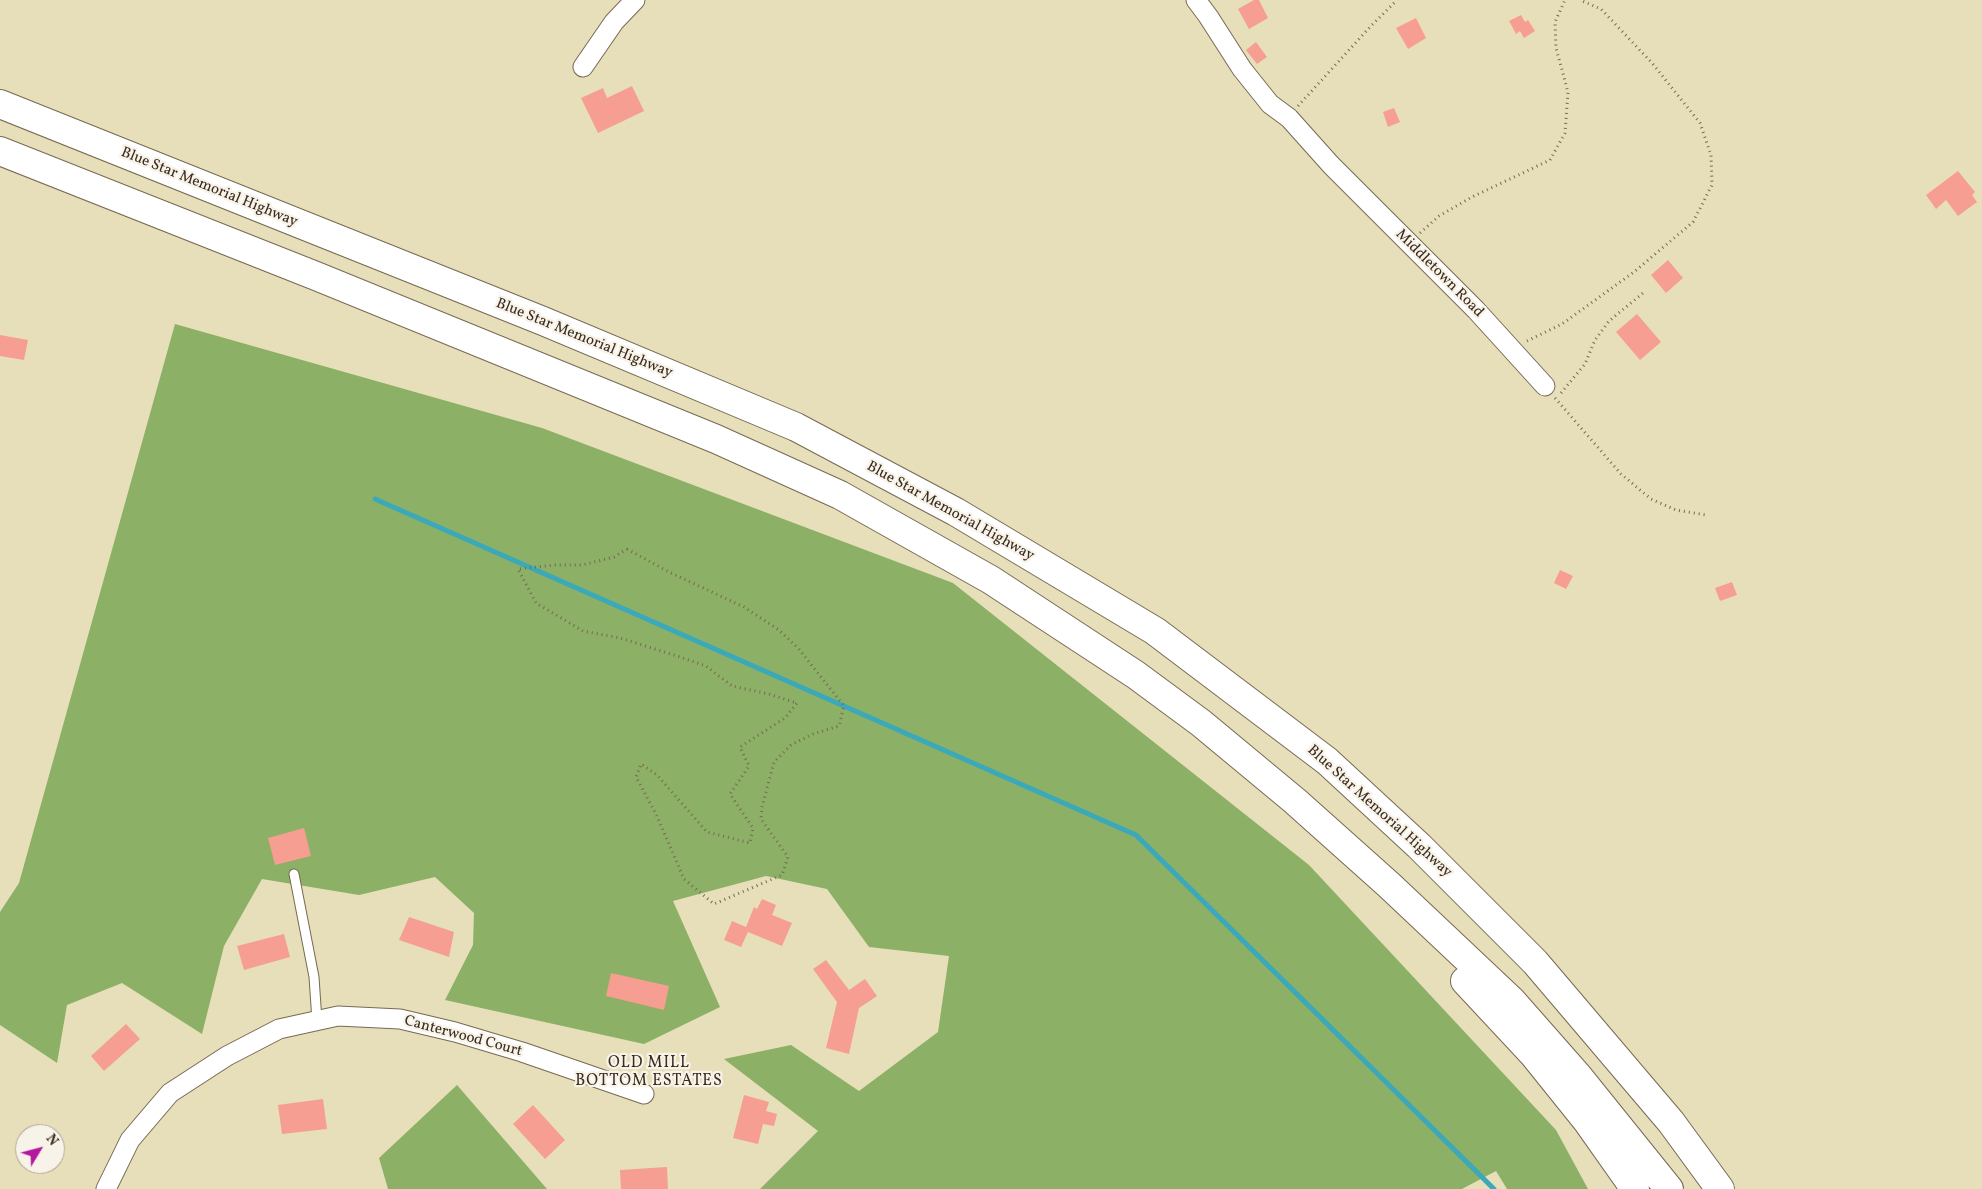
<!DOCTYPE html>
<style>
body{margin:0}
#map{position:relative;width:1982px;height:1189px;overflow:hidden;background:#e7dfb9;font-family:Vollkorn,serif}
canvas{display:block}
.north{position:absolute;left:15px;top:1124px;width:50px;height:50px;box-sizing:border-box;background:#f7f3e8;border:1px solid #aca397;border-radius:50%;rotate:53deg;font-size:14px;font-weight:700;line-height:20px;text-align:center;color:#3b2a1e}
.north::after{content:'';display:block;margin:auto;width:18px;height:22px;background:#b5179e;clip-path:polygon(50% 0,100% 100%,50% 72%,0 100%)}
</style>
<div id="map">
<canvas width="1982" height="1189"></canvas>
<div class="north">N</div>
</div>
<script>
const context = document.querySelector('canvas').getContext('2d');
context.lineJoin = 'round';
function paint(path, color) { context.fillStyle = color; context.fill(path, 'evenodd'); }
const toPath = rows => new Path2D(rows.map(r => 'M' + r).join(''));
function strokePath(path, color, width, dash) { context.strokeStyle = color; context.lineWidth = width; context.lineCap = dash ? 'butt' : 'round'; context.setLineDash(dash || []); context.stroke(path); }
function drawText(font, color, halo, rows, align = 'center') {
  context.font = font + ' Vollkorn,serif'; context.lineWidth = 4.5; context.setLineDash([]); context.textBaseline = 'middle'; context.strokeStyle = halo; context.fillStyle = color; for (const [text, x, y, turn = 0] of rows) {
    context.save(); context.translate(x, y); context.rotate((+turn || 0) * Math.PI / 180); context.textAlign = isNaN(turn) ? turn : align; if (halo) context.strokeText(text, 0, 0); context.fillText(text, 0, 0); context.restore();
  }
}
const forest = toPath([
 [175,324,542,428,953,583,1309,865,1556,1130,1588,1189,1507,1189,1496,1171,1462,1189,760,1189,818,1131,724,1059,791,1045,859,1091,938,1032,949,956,869,947,827,889,766,876,673,901,720,1007,644,1044,445,1000,473,945,474,913,435,877,359,895,262,879,224,946,202,1034,122,983,67,1005,57,1063,0,1025,0,912,19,883],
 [457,1085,547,1189,388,1189,379,1158]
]);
const stream = toPath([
 [375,499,1136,835,1494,1189]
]);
const building = toPath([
 [1254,0,1259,0,1268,18,1249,29,1238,9],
 [1521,15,1525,22,1528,20,1535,31,1524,38,1520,31,1516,34,1509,21],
 [1416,18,1426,38,1408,49,1396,28],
 [1256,42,1267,57,1257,64,1246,50],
 [632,86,644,111,598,133,581,98,603,88,607,98],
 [1394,108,1400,122,1388,127,1383,112],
 [1958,171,1975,192,1972,195,1977,202,1958,216,1946,200,1936,209,1926,195],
 [1668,260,1683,278,1666,293,1651,275],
 [1637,314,1661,342,1640,360,1616,332],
 [0,335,28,340,24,360,0,356],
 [1560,570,1573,576,1566,589,1554,583],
 [1732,582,1737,595,1720,601,1715,588],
 [304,828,311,856,275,865,268,838],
 [762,899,776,905,772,915,792,923,782,946,748,932,741,947,724,940,732,921,746,927,754,907,757,909],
 [409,917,454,932,449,957,399,940],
 [284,934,290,957,244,970,237,946],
 [826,960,849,990,865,979,877,996,859,1008,849,1054,826,1048,837,1002,813,969],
 [611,973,669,986,664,1010,606,996],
 [126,1024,140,1039,104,1071,91,1056],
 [744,1095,769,1102,766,1111,777,1114,774,1126,763,1124,758,1144,733,1138],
 [323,1099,327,1129,282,1134,278,1105],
 [533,1105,565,1140,545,1159,513,1124],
 [667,1167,668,1189,621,1189,620,1170]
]);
const path = toPath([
 [1298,106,1370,27,1397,0],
 [1420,233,1439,216,1472,197,1550,160,1565,133,1568,92,1556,48,1555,22,1565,0],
 [1527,341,1562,324,1634,272,1693,222,1712,185,1711,155,1700,123,1652,63,1601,9,1580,0],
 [1561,393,1585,364,1595,340,1609,321,1643,293],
 [1555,398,1621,474,1651,499,1676,510,1706,515],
 [627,549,669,572,744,607,779,630,798,648,844,706,839,726,813,734,791,745,774,762,762,807,761,819,788,857,782,875,714,904,684,879,656,814,636,777,641,764,657,775,707,832,750,843,753,828,730,794,749,766,740,747,785,718,797,703,769,694,732,686,706,666,677,656,620,638,583,631,536,603,518,569,555,565,582,565,614,557,627,549]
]);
const lane = toPath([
 [294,874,314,977,317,1021]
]);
const street = toPath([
 [1196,0,1208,16,1242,69,1270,104,1289,118,1331,165,1476,310,1545,386],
 [583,67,614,22,635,0],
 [106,1189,130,1140,170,1093,227,1056,279,1029,338,1016,400,1019,455,1032,522,1052,644,1094]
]);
const highway = toPath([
 [0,104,543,321,796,427,956,512,1155,631,1327,761,1419,846,1535,962,1671,1122,1720,1189],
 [0,151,316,276,716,439,840,495,991,580,1136,675,1201,723,1295,801,1389,885,1512,1001,1578,1076,1669,1189],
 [1465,981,1534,1055,1587,1121,1635,1189]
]);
const streetNames = [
 ["Blue Star Memorial Highway",209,188,22],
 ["Middletown Road",1439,274,45],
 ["Blue Star Memorial Highway",584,339,22],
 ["Blue Star Memorial Highway",950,512,29],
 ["Blue Star Memorial Highway",1379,812,42],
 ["Canterwood Court",463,1037,15]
];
const neighbourhoodNames = [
 ["OLD MILL",649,1064],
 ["BOTTOM ESTATES",649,1082]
];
paint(forest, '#8cb065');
strokePath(stream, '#3ba9ba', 5);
paint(building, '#f69e91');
strokePath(lane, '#776954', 11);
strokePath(street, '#776954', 21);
strokePath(highway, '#776954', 30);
strokePath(path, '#776954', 3, [1, 4]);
strokePath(lane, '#fff', 9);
strokePath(street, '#fff', 19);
strokePath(highway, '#fff', 28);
drawText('15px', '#3b2a1e', '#f7f3e8', streetNames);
context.letterSpacing = '1px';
drawText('16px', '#3b2a1e', '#f7f3e8', neighbourhoodNames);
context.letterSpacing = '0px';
</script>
